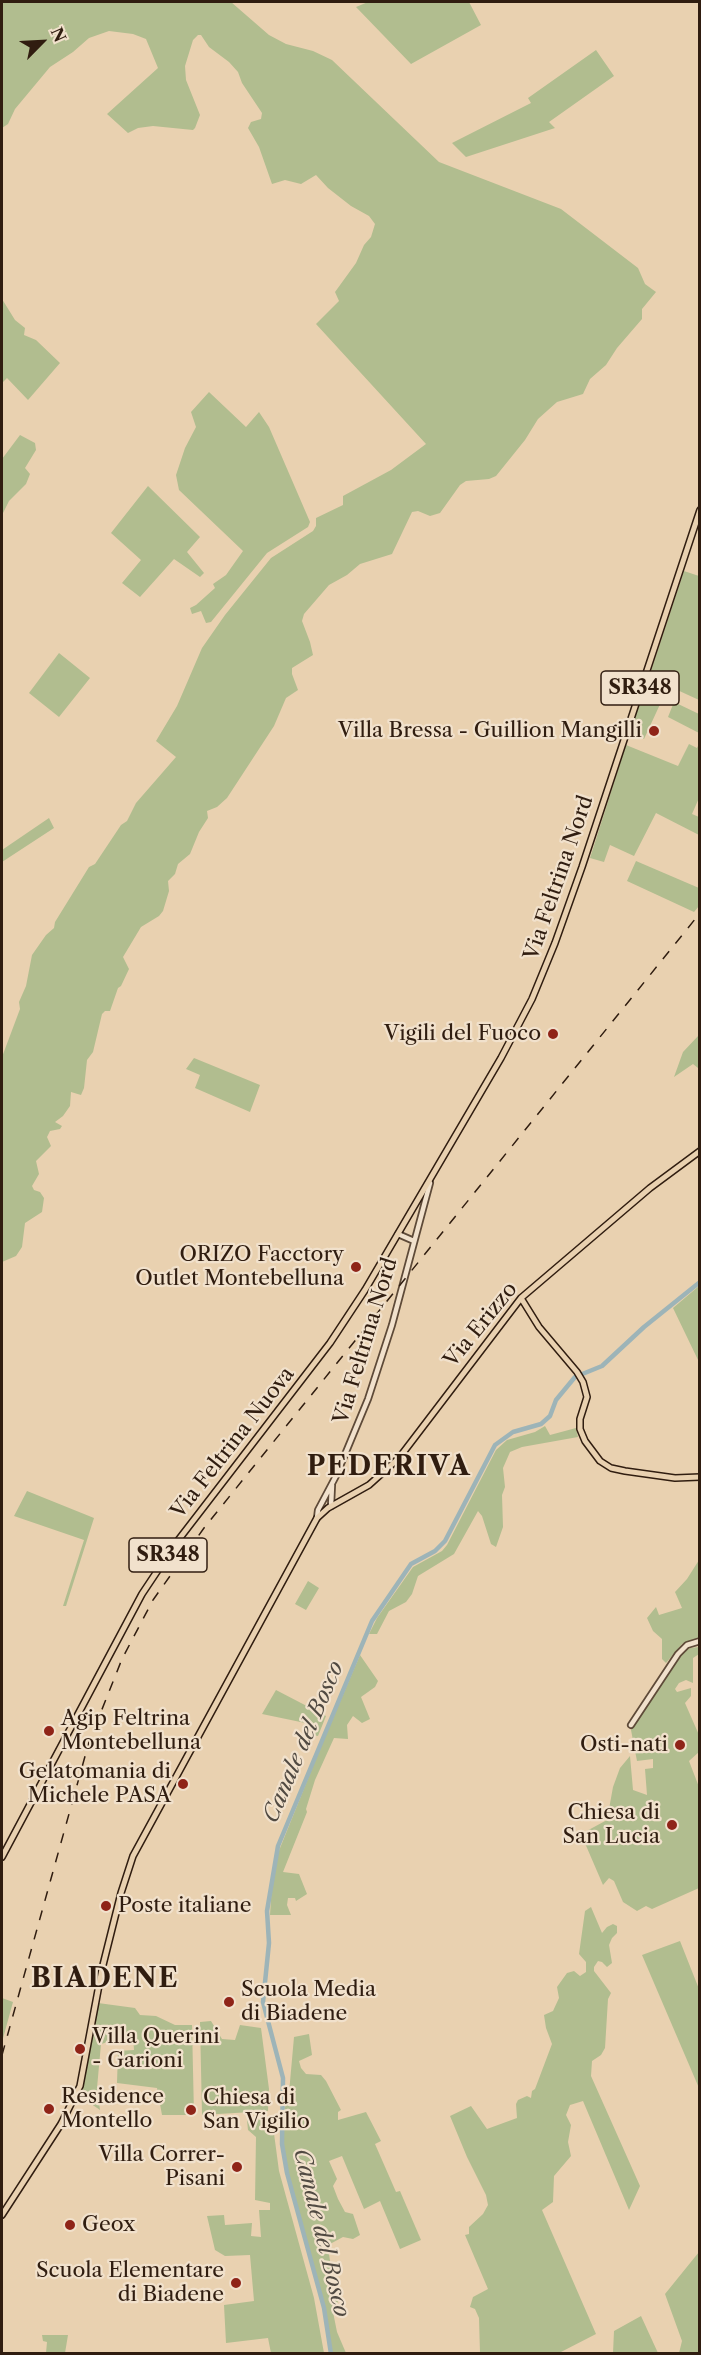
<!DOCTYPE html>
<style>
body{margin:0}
#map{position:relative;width:701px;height:2355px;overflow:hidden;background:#e9d1b0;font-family:"Libre Caslon Text",serif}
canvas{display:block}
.frame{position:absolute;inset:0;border:3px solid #301d10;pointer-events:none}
.north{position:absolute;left:12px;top:12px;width:60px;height:60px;-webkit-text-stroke:4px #f1e1cc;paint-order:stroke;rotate:66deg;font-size:16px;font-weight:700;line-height:24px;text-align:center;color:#301d10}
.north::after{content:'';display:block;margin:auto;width:21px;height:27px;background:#301d10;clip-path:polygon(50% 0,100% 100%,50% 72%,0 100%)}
</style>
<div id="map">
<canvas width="701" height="2355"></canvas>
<div class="frame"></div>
<div class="north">N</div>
</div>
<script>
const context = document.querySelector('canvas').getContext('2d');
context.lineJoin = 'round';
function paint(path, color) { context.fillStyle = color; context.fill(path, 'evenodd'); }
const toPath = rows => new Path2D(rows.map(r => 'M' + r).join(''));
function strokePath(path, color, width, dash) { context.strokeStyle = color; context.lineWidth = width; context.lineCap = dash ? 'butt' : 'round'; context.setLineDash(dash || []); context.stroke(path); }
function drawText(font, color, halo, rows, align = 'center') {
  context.font = font + ' "Libre Caslon Text",serif'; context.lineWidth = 4.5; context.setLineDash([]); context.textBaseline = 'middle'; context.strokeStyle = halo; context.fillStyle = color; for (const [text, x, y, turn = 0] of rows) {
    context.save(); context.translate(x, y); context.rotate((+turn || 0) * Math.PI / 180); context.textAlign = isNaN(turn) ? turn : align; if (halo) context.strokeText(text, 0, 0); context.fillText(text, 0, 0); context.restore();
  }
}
const green = toPath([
 [2,2,231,2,269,35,286,44,313,51,332,60,439,162,561,209,638,268,645,284,656,292,642,309,642,319,617,348,606,365,590,379,583,394,557,402,538,419,525,440,496,476,489,479,466,481,460,485,440,513,430,516,418,511,412,512,392,554,360,564,347,575,329,585,304,614,302,621,310,642,313,655,292,668,292,674,298,690,286,698,274,726,227,798,217,807,207,811,208,818,199,832,190,854,178,864,175,874,168,881,169,891,163,911,159,916,141,927,123,957,129,969,121,986,118,988,110,1011,105,1011,102,1014,93,1052,87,1060,84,1088,81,1095,71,1092,70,1106,63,1116,55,1122,62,1126,60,1129,50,1131,47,1137,51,1146,36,1161,39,1174,32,1186,34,1190,40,1192,44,1198,42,1212,25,1223,22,1247,16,1256,2,1262,2,1057,20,1009,19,1002,26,986,32,955,46,935,54,928,55,922,89,867,95,864,121,825,127,821,136,803,176,757,156,741,177,706,202,648,225,615,271,558,313,531,316,526,316,518,343,505,343,496,391,470,426,444,316,324,339,301,335,292,356,263,364,245,371,237,375,224,369,216,351,206,328,188,316,175,301,184,285,180,272,184,259,147,248,128,251,122,261,119,262,113,242,83,238,72,229,62,209,47,201,35,198,35,193,40,185,66,186,80,200,115,195,128,193,130,153,126,138,128,128,133,107,114,158,68,146,39,133,34,109,31,89,38,73,52,50,67,15,109,8,124,2,128],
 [368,2,469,2,481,25,411,64,356,7],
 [596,50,614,76,549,122,555,128,466,157,452,143,531,103,528,98],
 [2,299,15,320,25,328,24,335,36,340,60,363,28,400,7,378,2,383],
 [209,392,246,427,259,412,269,427,310,522,308,527,267,553,211,622,206,623,201,611,192,614,190,608,196,605,215,588,213,584,226,575,243,551,179,490,176,475,185,448,196,427,191,412],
 [20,435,35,443,36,450,25,468,30,474,26,484,9,501,2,515,2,459],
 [148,486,200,537,187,552,204,573,200,577,174,559,140,597,122,583,141,560,111,533],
 [684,571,699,576,699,700,649,677],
 [59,653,90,678,59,717,29,693],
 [642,689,662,700,644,739,629,733],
 [674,702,699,714,699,733,668,717],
 [689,744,697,748,699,744,699,798,692,814,699,817,699,835,656,813,634,856,610,845,604,862,590,858,626,745,678,766],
 [49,818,54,828,2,862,2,850],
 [636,861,699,888,699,906,694,912,627,881],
 [699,1035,699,1066,698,1068,693,1064,674,1077,683,1052],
 [194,1058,260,1085,250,1112,195,1088,200,1075,186,1069],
 [699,1286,699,1362,673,1308],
 [545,1426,550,1435,576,1428,578,1437,522,1447,510,1452,503,1468,505,1487,502,1495,503,1527,496,1547,491,1544,482,1516,478,1511,454,1554,418,1576,412,1594,406,1602,389,1611,377,1634,369,1634,377,1618,413,1567,442,1551,447,1545,496,1450,507,1440,535,1432],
 [27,1491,94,1518,66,1606,63,1606,84,1540,14,1516],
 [699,1560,699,1639,682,1644,666,1663,662,1659,662,1639,653,1631,647,1618,656,1607,659,1615,682,1608,675,1592,687,1579],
 [308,1581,319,1588,306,1610,295,1604],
 [699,1647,699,1654,693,1658,693,1683,686,1680,679,1683,675,1689,677,1692,691,1688,691,1696,685,1703,699,1735,699,1752,689,1761,699,1787,699,1888,652,1909,646,1906,637,1911,623,1902,614,1881,609,1878,603,1885,581,1834,607,1820,613,1787,620,1768,630,1756,633,1790,647,1795,645,1769,653,1768,653,1759,637,1761,631,1730,682,1654,690,1648],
 [360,1655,378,1681,375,1687,361,1697,370,1719,362,1723,353,1716,347,1725,348,1739,334,1738,315,1780,306,1809,307,1812,283,1872,299,1874,307,1894,296,1901,295,1898,288,1898,287,1905,291,1915,270,1915,272,1884,276,1858,322,1744],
 [276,1690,326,1716,318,1736,313,1735,315,1725,262,1714],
 [591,1907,602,1933,607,1927,613,1924,617,1926,617,1933,612,1938,609,1945,612,1963,607,1967,602,1962,598,1961,594,1967,594,1971,611,1993,608,1999,605,2048,601,2055,592,2061,591,2076,640,2186,629,2210,583,2101,570,2105,566,2115,571,2125,568,2142,571,2156,554,2176,553,2202,542,2210,596,2334,559,2353,480,2353,479,2318,475,2309,470,2307,473,2297,488,2289,465,2235,469,2234,469,2227,483,2214,488,2205,486,2195,467,2157,450,2116,471,2106,487,2129,517,2118,516,2104,518,2100,527,2096,531,2098,532,2091,535,2089,552,2044,546,2028,544,2015,553,2011,559,1998,557,1987,567,1973,574,1971,580,1976,586,1972,586,1962,579,1954,585,1911],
 [680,1941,699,1989,699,2088,642,1955],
 [2,1998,13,2002,2,2042],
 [98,2003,135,2008,140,2015,156,2016,175,2025,192,2025,194,2115,162,2115,157,2088,117,2083,118,2051,134,2050,133,2035,114,2030,108,2042,101,2044,97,2088,100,2110,78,2095,84,2073],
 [211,2021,222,2039,235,2040,240,2025,261,2028,269,2089,268,2111,202,2115,200,2022],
 [309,2034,312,2055,299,2061,301,2068,306,2074,321,2075,326,2081,341,2110,338,2112,338,2120,366,2112,381,2141,375,2144,396,2192,400,2191,421,2240,400,2249,380,2201,364,2209,342,2156,329,2161,337,2179,333,2186,338,2199,345,2212,353,2214,360,2235,353,2239,343,2237,330,2244,328,2247,330,2261,336,2272,329,2275,339,2299,333,2312,337,2332,346,2353,330,2353,321,2296,282,2150,281,2130,283,2124,285,2104,289,2093,294,2037],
 [270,2118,273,2126,279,2171,314,2298,324,2353,271,2353,268,2338,226,2343,224,2305,254,2301,250,2255,225,2256,215,2250,207,2216,224,2215,225,2225,252,2223,251,2236,261,2237,259,2210,270,2210,270,2203,255,2200,256,2137,248,2130,247,2120],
 [699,2252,699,2353,679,2353,682,2341,665,2294],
 [641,2316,658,2353,613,2353,614,2331],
 [42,2335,68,2335,65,2353,46,2353,47,2342,43,2341]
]);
const canal = toPath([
 [331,2354,324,2308,287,2173,282,2144,283,2078,263,2002,269,1943,267,1911,278,1846,372,1621,411,1564,435,1551,445,1541,495,1445,513,1432,541,1424,550,1416,556,1400,575,1377,602,1366,644,1327,700,1282]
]);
const minor = toPath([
 [398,1234,414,1241],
 [331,1506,332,1485],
 [317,1518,318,1510,336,1476,368,1399,392,1325,430,1183],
 [631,1725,678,1654,687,1645,700,1641]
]);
const major = toPath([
 [521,1298,539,1327,577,1372,583,1382,587,1397,580,1419,580,1429,585,1441,600,1461,611,1468,625,1471,675,1478,700,1477],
 [2,1857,142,1594,176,1543,330,1343,365,1290,501,1058,532,999,555,943,582,867,700,510],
 [2,2215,61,2124,80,2086,102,1969,121,1893,133,1856,317,1518,328,1508,369,1485,399,1458,521,1298,650,1188,700,1151]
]);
const rail = toPath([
 [2,2055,89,1742,122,1659,153,1600,204,1528,700,913]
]);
const markers = [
 [654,731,6,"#8f2418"],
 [553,1034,6,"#8f2418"],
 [356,1267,6,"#8f2418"],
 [49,1731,6,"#8f2418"],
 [680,1745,6,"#8f2418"],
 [183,1784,6,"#8f2418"],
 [672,1825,6,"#8f2418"],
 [106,1906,6,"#8f2418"],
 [229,2002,6,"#8f2418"],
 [80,2049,6,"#8f2418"],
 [49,2109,6,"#8f2418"],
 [191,2110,6,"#8f2418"],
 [237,2167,6,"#8f2418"],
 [70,2225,6,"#8f2418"],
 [236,2283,6,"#8f2418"]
];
const shields = [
 [640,688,78],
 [168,1555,78]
];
const shieldNames = [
 ["SR348",640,688],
 ["SR348",168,1555]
];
const poiNames = [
 ["Villa Bressa - Guillion Mangilli",642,731],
 ["Vigili del Fuoco",541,1034],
 ["ORIZO Facctory",344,1255],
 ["Outlet Montebelluna",344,1279],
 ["Agip Feltrina",61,1719,"left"],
 ["Montebelluna",61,1743,"left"],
 ["Osti-nati",668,1745],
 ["Gelatomania di",171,1772],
 ["Michele PASA",171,1796],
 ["Chiesa di",660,1813],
 ["San Lucia",660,1837],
 ["Poste italiane",118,1906,"left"],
 ["Scuola Media",241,1990,"left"],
 ["di Biadene",241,2014,"left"],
 ["Villa Querini",92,2037,"left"],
 ["- Garioni",92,2061,"left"],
 ["Residence",61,2097,"left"],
 ["Montello",61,2121,"left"],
 ["Chiesa di",203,2098,"left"],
 ["San Vigilio",203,2122,"left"],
 ["Villa Correr-",225,2155],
 ["Pisani",225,2179],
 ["Geox",82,2225,"left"],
 ["Scuola Elementare",224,2271],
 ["di Biadene",224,2295]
];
const streetNames = [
 ["Via Feltrina Nord",559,878,-71],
 ["Via Erizzo",481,1325,-51],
 ["Via Feltrina Nord",366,1341,-73],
 ["Via Feltrina Nuova",233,1443,-52]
];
const waterNames = [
 ["Canale del Bosco",304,1742,-67],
 ["Canale del Bosco",321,2233,76]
];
const districtNames = [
 ["PEDERIVA",389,1467],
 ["BIADENE",105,1979]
];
paint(green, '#b1bd8f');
strokePath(canal, '#9db4b8', 4.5);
strokePath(minor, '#5e4a38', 8);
strokePath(major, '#301d10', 8);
strokePath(minor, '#f1e1cc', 4.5);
strokePath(major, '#e9d1b0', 5);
strokePath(rail, '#301d10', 1.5, [10, 10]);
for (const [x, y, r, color] of markers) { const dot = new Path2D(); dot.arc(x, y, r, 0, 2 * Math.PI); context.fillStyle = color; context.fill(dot); strokePath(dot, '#f1e1cc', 2); }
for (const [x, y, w] of shields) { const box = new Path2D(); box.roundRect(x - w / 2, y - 17, w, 34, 4.5); context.fillStyle = '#f1e1cc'; context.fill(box); strokePath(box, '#301d10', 1.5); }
drawText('bold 20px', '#301d10', null, shieldNames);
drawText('21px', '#301d10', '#f1e1cc', poiNames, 'right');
drawText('21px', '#301d10', '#f1e1cc', streetNames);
drawText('italic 22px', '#514a42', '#f1e1cc', waterNames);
context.letterSpacing = '1.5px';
drawText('bold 27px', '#301d10', '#f1e1cc', districtNames);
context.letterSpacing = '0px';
</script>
